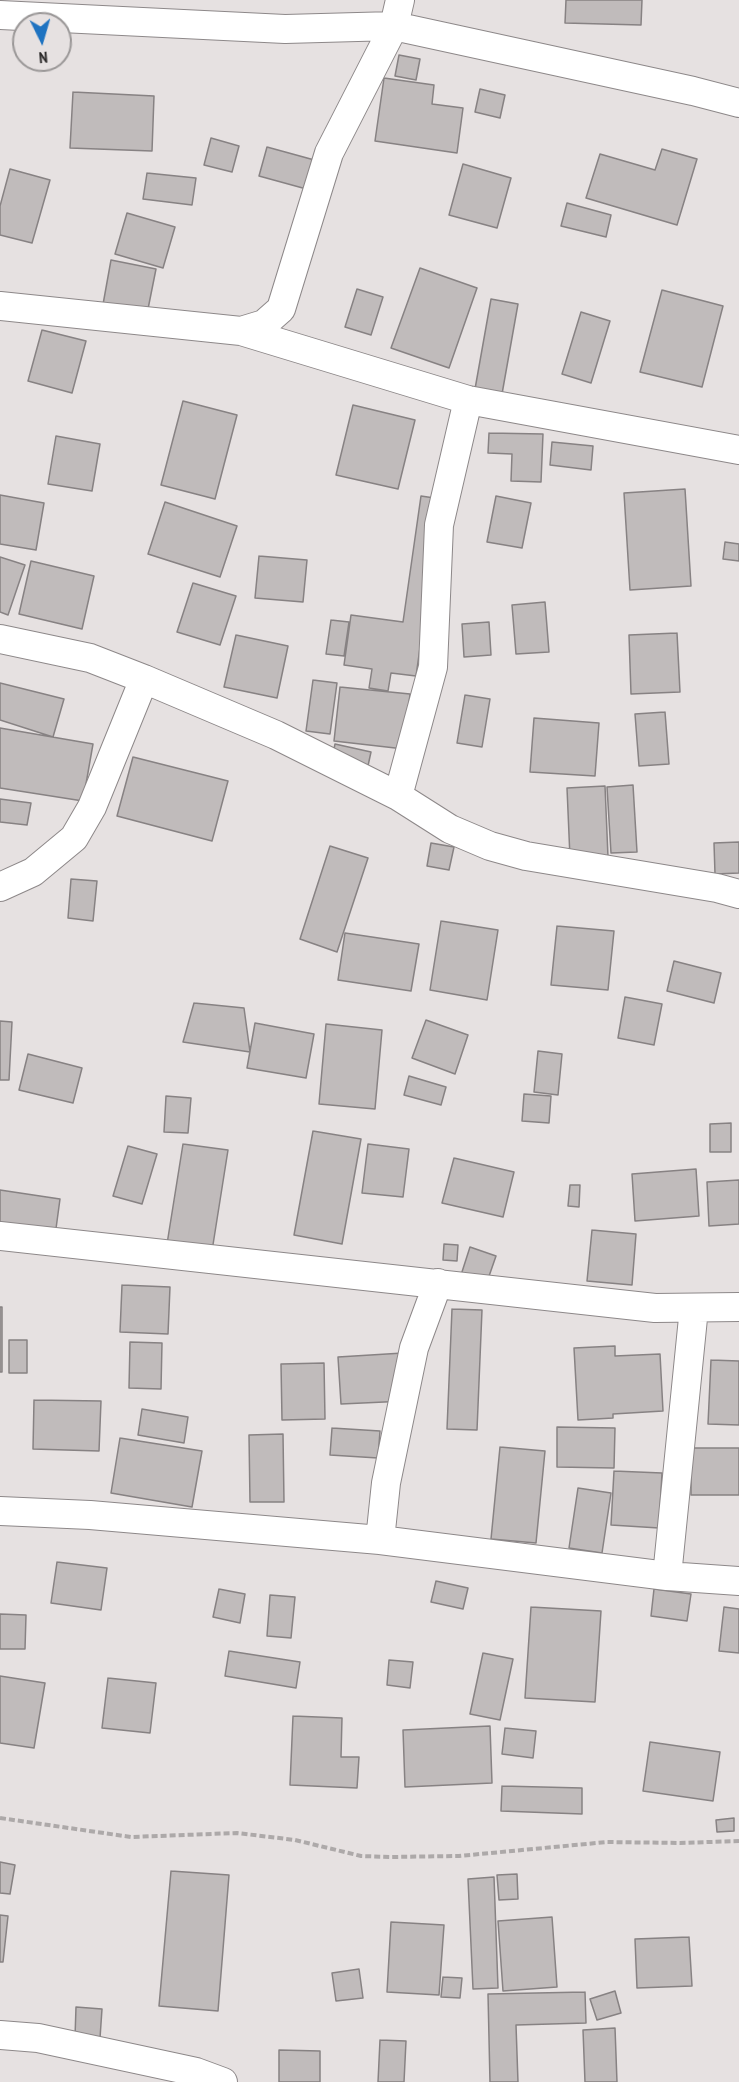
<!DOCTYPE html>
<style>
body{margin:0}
#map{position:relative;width:739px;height:2082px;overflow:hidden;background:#e6e1e1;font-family:"PT Sans Narrow",sans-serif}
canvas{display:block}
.north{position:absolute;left:12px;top:12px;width:60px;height:60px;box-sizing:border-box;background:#e6e1e1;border:2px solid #9a9797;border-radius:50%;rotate:175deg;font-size:16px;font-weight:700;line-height:24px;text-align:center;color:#292727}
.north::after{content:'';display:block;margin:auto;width:21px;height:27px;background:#1e73c1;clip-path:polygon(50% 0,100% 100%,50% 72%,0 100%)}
</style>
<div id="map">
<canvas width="739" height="2082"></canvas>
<div class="north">N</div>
</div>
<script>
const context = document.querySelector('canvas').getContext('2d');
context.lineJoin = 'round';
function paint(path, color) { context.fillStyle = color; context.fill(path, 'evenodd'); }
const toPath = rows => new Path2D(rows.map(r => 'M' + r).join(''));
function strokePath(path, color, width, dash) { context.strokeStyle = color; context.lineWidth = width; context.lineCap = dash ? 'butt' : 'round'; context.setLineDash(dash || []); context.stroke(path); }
const building = toPath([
 [566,0,642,0,641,25,565,23,566,0],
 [399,55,420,59,416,80,395,76,399,55],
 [384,78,434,85,432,104,463,108,457,153,375,141,384,78],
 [480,89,505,95,500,118,475,112,480,89],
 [73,92,154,96,152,151,70,148,73,92],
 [211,138,239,146,232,172,204,165,211,138],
 [267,147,318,161,310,190,259,176,267,147],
 [662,149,697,159,677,225,586,198,600,154,655,170,662,149],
 [463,164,511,178,497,228,449,215,463,164],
 [10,169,50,180,32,243,0,235,0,206,10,169],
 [147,173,196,178,192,205,143,199,147,173],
 [567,203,611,215,606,237,561,226,567,203],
 [127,213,175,227,163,268,115,254,127,213],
 [111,260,156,269,146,319,102,310,111,260],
 [420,268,477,288,449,368,391,348,420,268],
 [357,289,383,297,371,335,345,327,357,289],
 [662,290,723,306,702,387,640,372,662,290],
 [491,299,518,304,502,394,475,389,491,299],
 [581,312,610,321,591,383,562,374,581,312],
 [42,330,86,341,72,393,28,381,42,330],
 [183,401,237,415,215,499,161,485,183,401],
 [353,405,415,420,398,489,336,475,353,405],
 [489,433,543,434,541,482,511,481,512,454,488,453,489,433],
 [56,436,100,444,92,491,48,484,56,436],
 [552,442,593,446,591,470,550,465,552,442],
 [685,489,691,586,630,590,624,493,685,489],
 [0,495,44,503,36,550,0,544,0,495],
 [421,496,441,499,416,676,391,673,388,691,369,688,372,669,344,665,351,615,403,622,421,496],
 [496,496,531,503,522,548,487,542,496,496],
 [165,502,237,526,220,577,148,554,165,502],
 [725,542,739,544,739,561,723,559,725,542],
 [259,556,307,560,303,602,255,598,259,556],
 [0,557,25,565,8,615,0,612,0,557],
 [31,561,94,576,82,629,19,614,31,561],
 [193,583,236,596,220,645,177,632,193,583],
 [545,602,549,652,516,654,512,605,545,602],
 [331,620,349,622,344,656,326,654,331,620],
 [489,622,491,655,464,657,462,624,489,622],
 [677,633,680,692,631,694,629,635,677,633],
 [236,635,288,646,277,698,224,687,236,635],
 [313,680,337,683,330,734,306,731,313,680],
 [0,683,64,699,53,737,0,720,0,683],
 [340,687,410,694,404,749,334,741,340,687],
 [465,695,490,699,482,747,457,743,465,695],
 [665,712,669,764,639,766,635,714,665,712],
 [534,718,599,723,595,776,530,772,534,718],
 [0,728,93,744,83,801,0,788,0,728],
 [335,744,371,752,366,775,330,769,335,744],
 [133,757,228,781,212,841,117,816,133,757],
 [633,785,637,852,611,853,607,787,633,785],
 [605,786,608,857,570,858,567,788,605,786],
 [0,799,31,803,27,825,0,822,0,799],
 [739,842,739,873,715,874,714,843,739,842],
 [431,843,454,847,449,870,427,866,431,843],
 [330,846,368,858,337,952,300,939,330,846],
 [71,879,97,881,93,921,68,918,71,879],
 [441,921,498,930,487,1000,430,990,441,921],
 [557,926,614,931,608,990,551,985,557,926],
 [345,933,419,944,411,991,338,980,345,933],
 [674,961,721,973,714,1003,667,991,674,961],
 [625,997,662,1004,654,1045,618,1038,625,997],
 [194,1003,244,1008,250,1052,183,1042,194,1003],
 [426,1020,468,1035,455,1074,412,1058,426,1020],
 [0,1021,12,1022,9,1080,0,1080,0,1021],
 [255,1023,314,1034,306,1078,247,1068,255,1023],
 [326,1024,382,1030,375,1109,319,1104,326,1024],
 [538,1051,562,1054,558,1095,534,1092,538,1051],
 [28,1054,82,1068,73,1103,19,1090,28,1054],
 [409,1076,446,1087,441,1105,404,1095,409,1076],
 [524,1094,551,1096,549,1123,522,1121,524,1094],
 [166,1096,191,1098,188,1133,164,1132,166,1096],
 [731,1123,731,1152,710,1152,710,1124,731,1123],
 [313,1131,361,1139,342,1244,294,1235,313,1131],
 [183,1144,228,1150,212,1251,167,1244,183,1144],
 [368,1144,409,1149,403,1197,362,1193,368,1144],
 [128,1146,157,1154,142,1204,113,1196,128,1146],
 [454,1158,514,1172,503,1217,442,1203,454,1158],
 [696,1169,699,1216,635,1221,632,1174,696,1169],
 [739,1180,739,1224,709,1226,707,1182,739,1180],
 [570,1185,580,1185,579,1207,568,1206,570,1185],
 [0,1190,60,1199,55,1236,0,1227,0,1190],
 [592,1230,636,1234,632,1285,587,1281,592,1230],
 [444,1244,458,1245,457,1261,443,1260,444,1244],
 [470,1247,496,1256,487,1282,461,1275,470,1247],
 [122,1285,170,1287,168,1334,120,1332,122,1285],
 [0,1307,2,1307,2,1372,0,1372,0,1307],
 [452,1309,482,1310,477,1430,447,1429,452,1309],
 [9,1340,27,1340,27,1373,9,1373,9,1340],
 [130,1342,162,1343,161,1389,129,1388,130,1342],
 [615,1346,615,1356,660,1354,663,1411,613,1414,613,1418,578,1420,574,1348,615,1346],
 [403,1353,406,1401,341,1404,338,1357,403,1353],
 [711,1360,739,1361,739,1425,708,1424,711,1360],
 [324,1363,325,1419,282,1420,281,1364,324,1363],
 [34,1400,101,1401,99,1451,33,1449,34,1400],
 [142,1409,188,1417,184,1443,138,1435,142,1409],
 [557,1427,615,1428,614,1468,557,1467,557,1427],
 [332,1428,380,1431,378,1458,330,1455,332,1428],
 [283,1434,284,1502,250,1502,249,1435,283,1434],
 [120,1438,202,1451,192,1507,111,1493,120,1438],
 [500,1447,545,1451,536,1543,491,1539,500,1447],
 [691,1448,739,1448,739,1495,691,1495,691,1448],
 [614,1471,662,1473,659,1528,611,1525,614,1471],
 [578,1488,611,1493,602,1553,569,1548,578,1488],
 [57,1562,107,1568,101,1610,51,1603,57,1562],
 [436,1581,468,1588,463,1609,431,1602,436,1581],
 [219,1589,245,1594,240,1623,213,1617,219,1589],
 [654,1589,691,1594,687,1621,651,1616,654,1589],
 [270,1595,295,1597,291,1638,267,1636,270,1595],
 [531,1607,601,1611,595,1702,525,1698,531,1607],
 [724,1607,739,1609,739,1653,719,1651,724,1607],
 [0,1614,26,1615,25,1649,0,1649,0,1614],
 [229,1651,300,1662,296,1688,225,1676,229,1651],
 [483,1653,513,1659,500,1720,470,1714,483,1653],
 [389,1660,413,1662,410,1688,387,1685,389,1660],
 [0,1676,45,1683,34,1748,0,1743,0,1676],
 [108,1678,156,1683,150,1733,102,1728,108,1678],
 [293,1716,342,1718,341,1757,359,1757,357,1788,290,1785,293,1716],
 [490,1726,492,1783,405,1787,403,1730,490,1726],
 [505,1728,536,1731,533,1758,502,1754,505,1728],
 [650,1742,720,1752,713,1801,643,1791,650,1742],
 [502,1786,582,1788,582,1814,501,1811,502,1786],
 [734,1818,734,1831,717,1832,716,1820,734,1818],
 [0,1862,15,1865,10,1894,0,1893,0,1862],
 [171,1871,229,1875,218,2011,159,2006,171,1871],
 [517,1874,518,1899,499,1900,497,1875,517,1874],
 [494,1877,498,1988,473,1989,468,1879,494,1877],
 [0,1915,8,1916,3,1962,0,1962,0,1915],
 [552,1917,557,1987,503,1991,498,1921,552,1917],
 [391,1922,444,1925,439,1995,387,1992,391,1922],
 [689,1937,692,1986,637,1988,635,1939,689,1937],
 [359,1969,363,1998,336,2001,332,1973,359,1969],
 [443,1977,462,1978,460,1998,441,1997,443,1977],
 [615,1991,621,2013,597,2020,590,1999,615,1991],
 [585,1992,586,2023,516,2025,518,2082,490,2082,488,1994,585,1992],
 [76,2007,102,2009,100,2038,75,2037,76,2007],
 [615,2028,617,2082,585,2082,583,2030,615,2028],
 [380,2040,406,2041,404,2082,378,2082,380,2040],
 [279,2050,320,2051,320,2082,279,2082,279,2050]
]);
const path = toPath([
 [0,1818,131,1837,237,1833,295,1840,361,1856,390,1857,459,1856,607,1842,680,1843,739,1841]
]);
const minor = toPath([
 [0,15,285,29,394,26,693,91,739,103],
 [0,306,241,331,264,324,281,309,329,153,394,26,400,0],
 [241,331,468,400,739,450],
 [0,639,90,658,144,679,276,735,398,796,450,829,490,846,526,856,717,888,739,894],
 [398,796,433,667,439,525,468,400],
 [0,887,33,872,74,838,92,807,144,679],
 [0,1236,655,1308,739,1307],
 [0,1511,90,1515,380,1540,667,1576,739,1581],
 [380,1540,386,1483,414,1348,438,1283],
 [667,1576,694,1308],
 [0,2035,38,2038,196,2072,223,2082]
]);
paint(building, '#c0bbbb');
strokePath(building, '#878283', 1.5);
strokePath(minor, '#8d8889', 30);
strokePath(path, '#ada9a9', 4, [6, 3]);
strokePath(minor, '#fff', 28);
</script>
